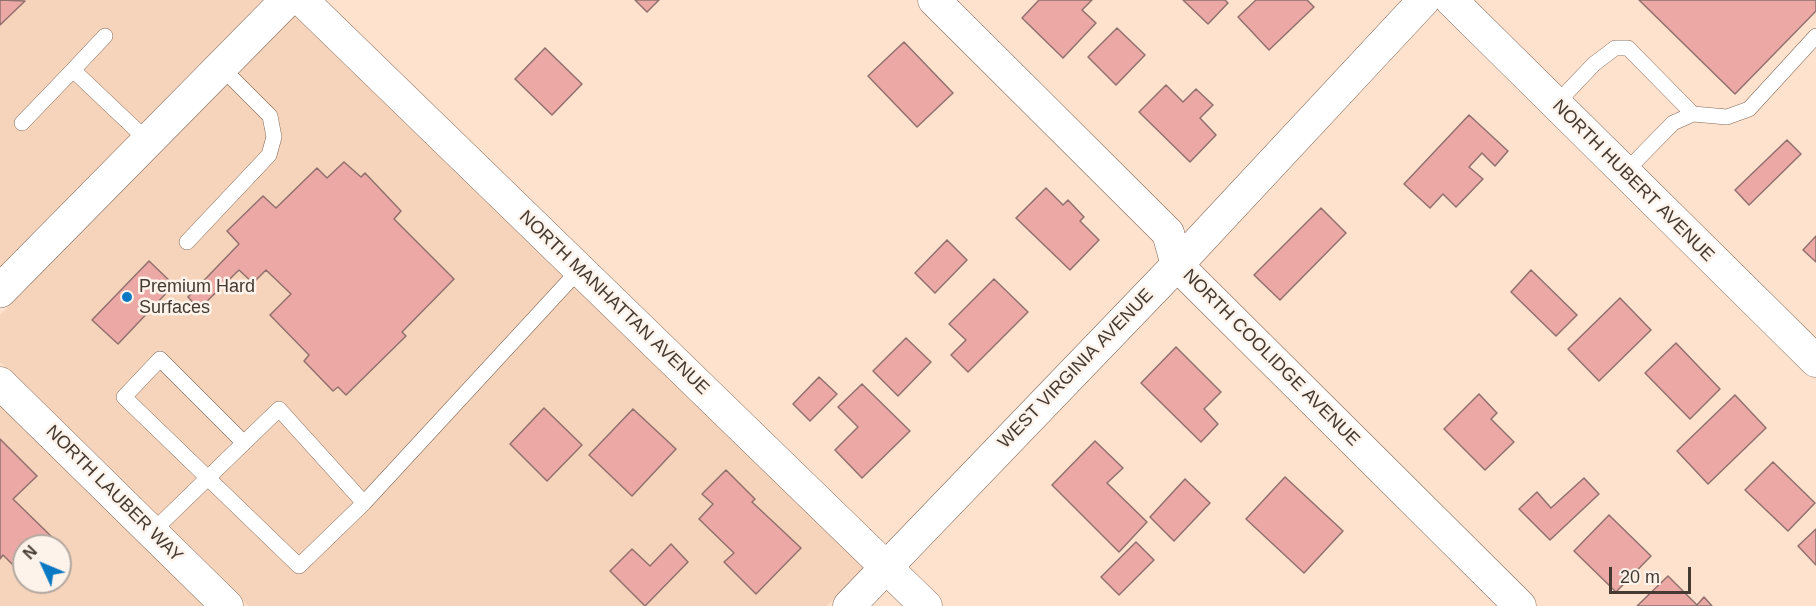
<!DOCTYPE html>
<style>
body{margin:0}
#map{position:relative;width:1816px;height:606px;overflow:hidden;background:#fee2ce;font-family:Arial,sans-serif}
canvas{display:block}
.north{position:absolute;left:12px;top:534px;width:60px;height:60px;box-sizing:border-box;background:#fef3eb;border:2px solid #b4a9a1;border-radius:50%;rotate:314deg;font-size:16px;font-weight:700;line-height:24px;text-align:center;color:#453a32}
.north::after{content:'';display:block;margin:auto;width:21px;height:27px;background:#0a78c2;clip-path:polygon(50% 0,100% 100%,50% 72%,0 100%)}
.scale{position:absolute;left:1609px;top:567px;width:82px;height:27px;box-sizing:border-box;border:3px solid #453a32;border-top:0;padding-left:8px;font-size:18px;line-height:21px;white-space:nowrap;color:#453a32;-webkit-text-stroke:4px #fef3eb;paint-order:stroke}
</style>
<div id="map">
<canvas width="1816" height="606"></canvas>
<div class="north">N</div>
<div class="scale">20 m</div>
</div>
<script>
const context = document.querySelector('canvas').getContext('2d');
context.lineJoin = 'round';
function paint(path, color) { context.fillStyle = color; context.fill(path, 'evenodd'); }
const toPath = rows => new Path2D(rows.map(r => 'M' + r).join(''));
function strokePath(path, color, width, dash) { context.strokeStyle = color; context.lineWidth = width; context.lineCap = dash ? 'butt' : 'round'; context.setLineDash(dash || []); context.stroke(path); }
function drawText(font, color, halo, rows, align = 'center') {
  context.font = font + ' Arial,sans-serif'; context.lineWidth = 5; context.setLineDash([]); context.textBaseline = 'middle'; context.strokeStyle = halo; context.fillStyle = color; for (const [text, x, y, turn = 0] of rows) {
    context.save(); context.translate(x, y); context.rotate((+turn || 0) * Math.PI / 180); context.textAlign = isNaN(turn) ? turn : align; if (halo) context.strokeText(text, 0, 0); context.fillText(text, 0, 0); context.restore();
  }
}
const built = toPath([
 [0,0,264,0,0,268],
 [296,14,865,566,827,606,248,606,0,362,0,315],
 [0,402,207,606,0,606],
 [24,546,60,546,60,582,24,582]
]);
const building = toPath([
 [0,0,25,1,0,25,0,0],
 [635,0,659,0,647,12,635,0],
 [1039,0,1092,0,1082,10,1096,23,1063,58,1022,18,1039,0],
 [1183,0,1225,0,1228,3,1208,24,1183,0],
 [1256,0,1307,0,1314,7,1269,50,1238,17,1256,0],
 [1639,0,1816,0,1816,11,1735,94,1639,0],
 [1117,28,1145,55,1116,85,1088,57,1117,28],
 [904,42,953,93,917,127,868,76,904,42],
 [545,48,582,84,552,115,515,79,545,48],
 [1166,85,1183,102,1196,89,1213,105,1200,118,1216,135,1190,162,1139,112,1166,85],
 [1469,115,1508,151,1495,166,1482,153,1469,167,1483,179,1456,207,1443,194,1430,208,1404,184,1469,115],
 [1787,140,1801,154,1749,205,1735,190,1787,140],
 [344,162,361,177,365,173,401,211,394,219,454,279,402,332,406,336,346,395,338,387,333,391,304,361,309,355,270,315,291,294,266,270,253,283,239,270,199,309,188,297,239,244,227,231,263,196,276,208,317,168,327,178,344,162],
 [1046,188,1063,205,1068,200,1084,217,1080,221,1099,240,1070,270,1016,218,1046,188],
 [1321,208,1346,233,1280,300,1254,275,1321,208],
 [1816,236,1816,262,1803,250,1816,236],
 [947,240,967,260,935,293,915,273,947,240],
 [149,261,174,285,118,344,92,320,149,261],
 [1531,270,1577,315,1556,336,1511,292,1531,270],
 [994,279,1028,312,968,372,951,355,966,340,949,324,994,279],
 [1620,298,1651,330,1599,381,1568,349,1620,298],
 [906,338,931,362,898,396,873,371,906,338],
 [1676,343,1720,389,1690,419,1645,373,1676,343],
 [1176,347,1221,392,1204,409,1218,424,1201,442,1141,383,1176,347],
 [819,377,837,394,810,421,793,404,819,377],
 [862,384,910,431,862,478,835,450,858,427,838,407,862,384],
 [1479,394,1497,413,1491,419,1514,442,1485,470,1444,429,1479,394],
 [1735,395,1766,428,1708,484,1677,451,1735,395],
 [544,408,582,445,547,481,510,444,544,408],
 [633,409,676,449,632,496,589,455,633,409],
 [0,439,37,476,13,499,54,539,46,546,24,546,24,568,20,572,3,555,0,559,0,439],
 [1095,441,1123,468,1107,483,1147,522,1119,552,1052,485,1095,441],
 [1773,462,1815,503,1788,531,1745,490,1773,462],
 [726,470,755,499,752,502,801,548,756,594,724,562,734,553,699,519,713,504,702,494,726,470],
 [1285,477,1343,531,1304,573,1246,519,1285,477],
 [1584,478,1599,494,1550,540,1519,509,1537,492,1551,508,1584,478],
 [1185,479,1210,503,1174,541,1150,517,1185,479],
 [1609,515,1651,556,1616,592,1574,551,1609,515],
 [1816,529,1816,565,1798,546,1816,529],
 [1136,542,1154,560,1119,595,1101,577,1136,542],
 [671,544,688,562,645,606,610,571,632,549,650,566,671,544],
 [1668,576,1697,605,1704,597,1712,606,1637,606,1668,576]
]);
const service = toPath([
 [105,36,73,70,148,141],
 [1556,104,1594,64,1615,48,1628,48,1693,114],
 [22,123,73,70],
 [1625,172,1673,123,1693,114,1727,117,1749,109,1816,36],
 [187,242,269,155,274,137,270,116,221,67],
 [244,443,160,359,124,397,299,566,364,503],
 [152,532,279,409,364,503,580,269]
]);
const minor = toPath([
 [302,0,926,606],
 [934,0,1168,233,1177,265,1520,606],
 [1451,0,1816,361],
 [0,383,227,606],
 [849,606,1177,265,1424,0]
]);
const tertiary = toPath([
 [0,291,287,0]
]);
const markers = [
 [127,297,6,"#0a78c2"]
];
const streetNames = [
 ["NORTH HUBERT AVENUE",1633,181,45],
 ["NORTH MANHATTAN AVENUE",614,303,44],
 ["NORTH COOLIDGE AVENUE",1271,358,45],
 ["WEST VIRGINIA AVENUE",1076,369,-46],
 ["NORTH LAUBER WAY",114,494,45]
];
const poiNames = [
 ["Premium Hard",139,287],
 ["Surfaces",139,308]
];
paint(built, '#f6d4bb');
paint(building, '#eba8a4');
strokePath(building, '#91716e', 1.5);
strokePath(service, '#826958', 16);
strokePath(minor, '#826958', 33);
strokePath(tertiary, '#826958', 34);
strokePath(service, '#fff', 15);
strokePath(minor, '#fff', 32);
strokePath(tertiary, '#fff', 33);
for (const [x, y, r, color] of markers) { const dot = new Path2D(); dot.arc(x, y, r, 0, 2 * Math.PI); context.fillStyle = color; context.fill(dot); strokePath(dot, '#fef3eb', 2); }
drawText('18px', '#453a32', '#fef3eb', streetNames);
drawText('18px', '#453a32', '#fef3eb', poiNames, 'left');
</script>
